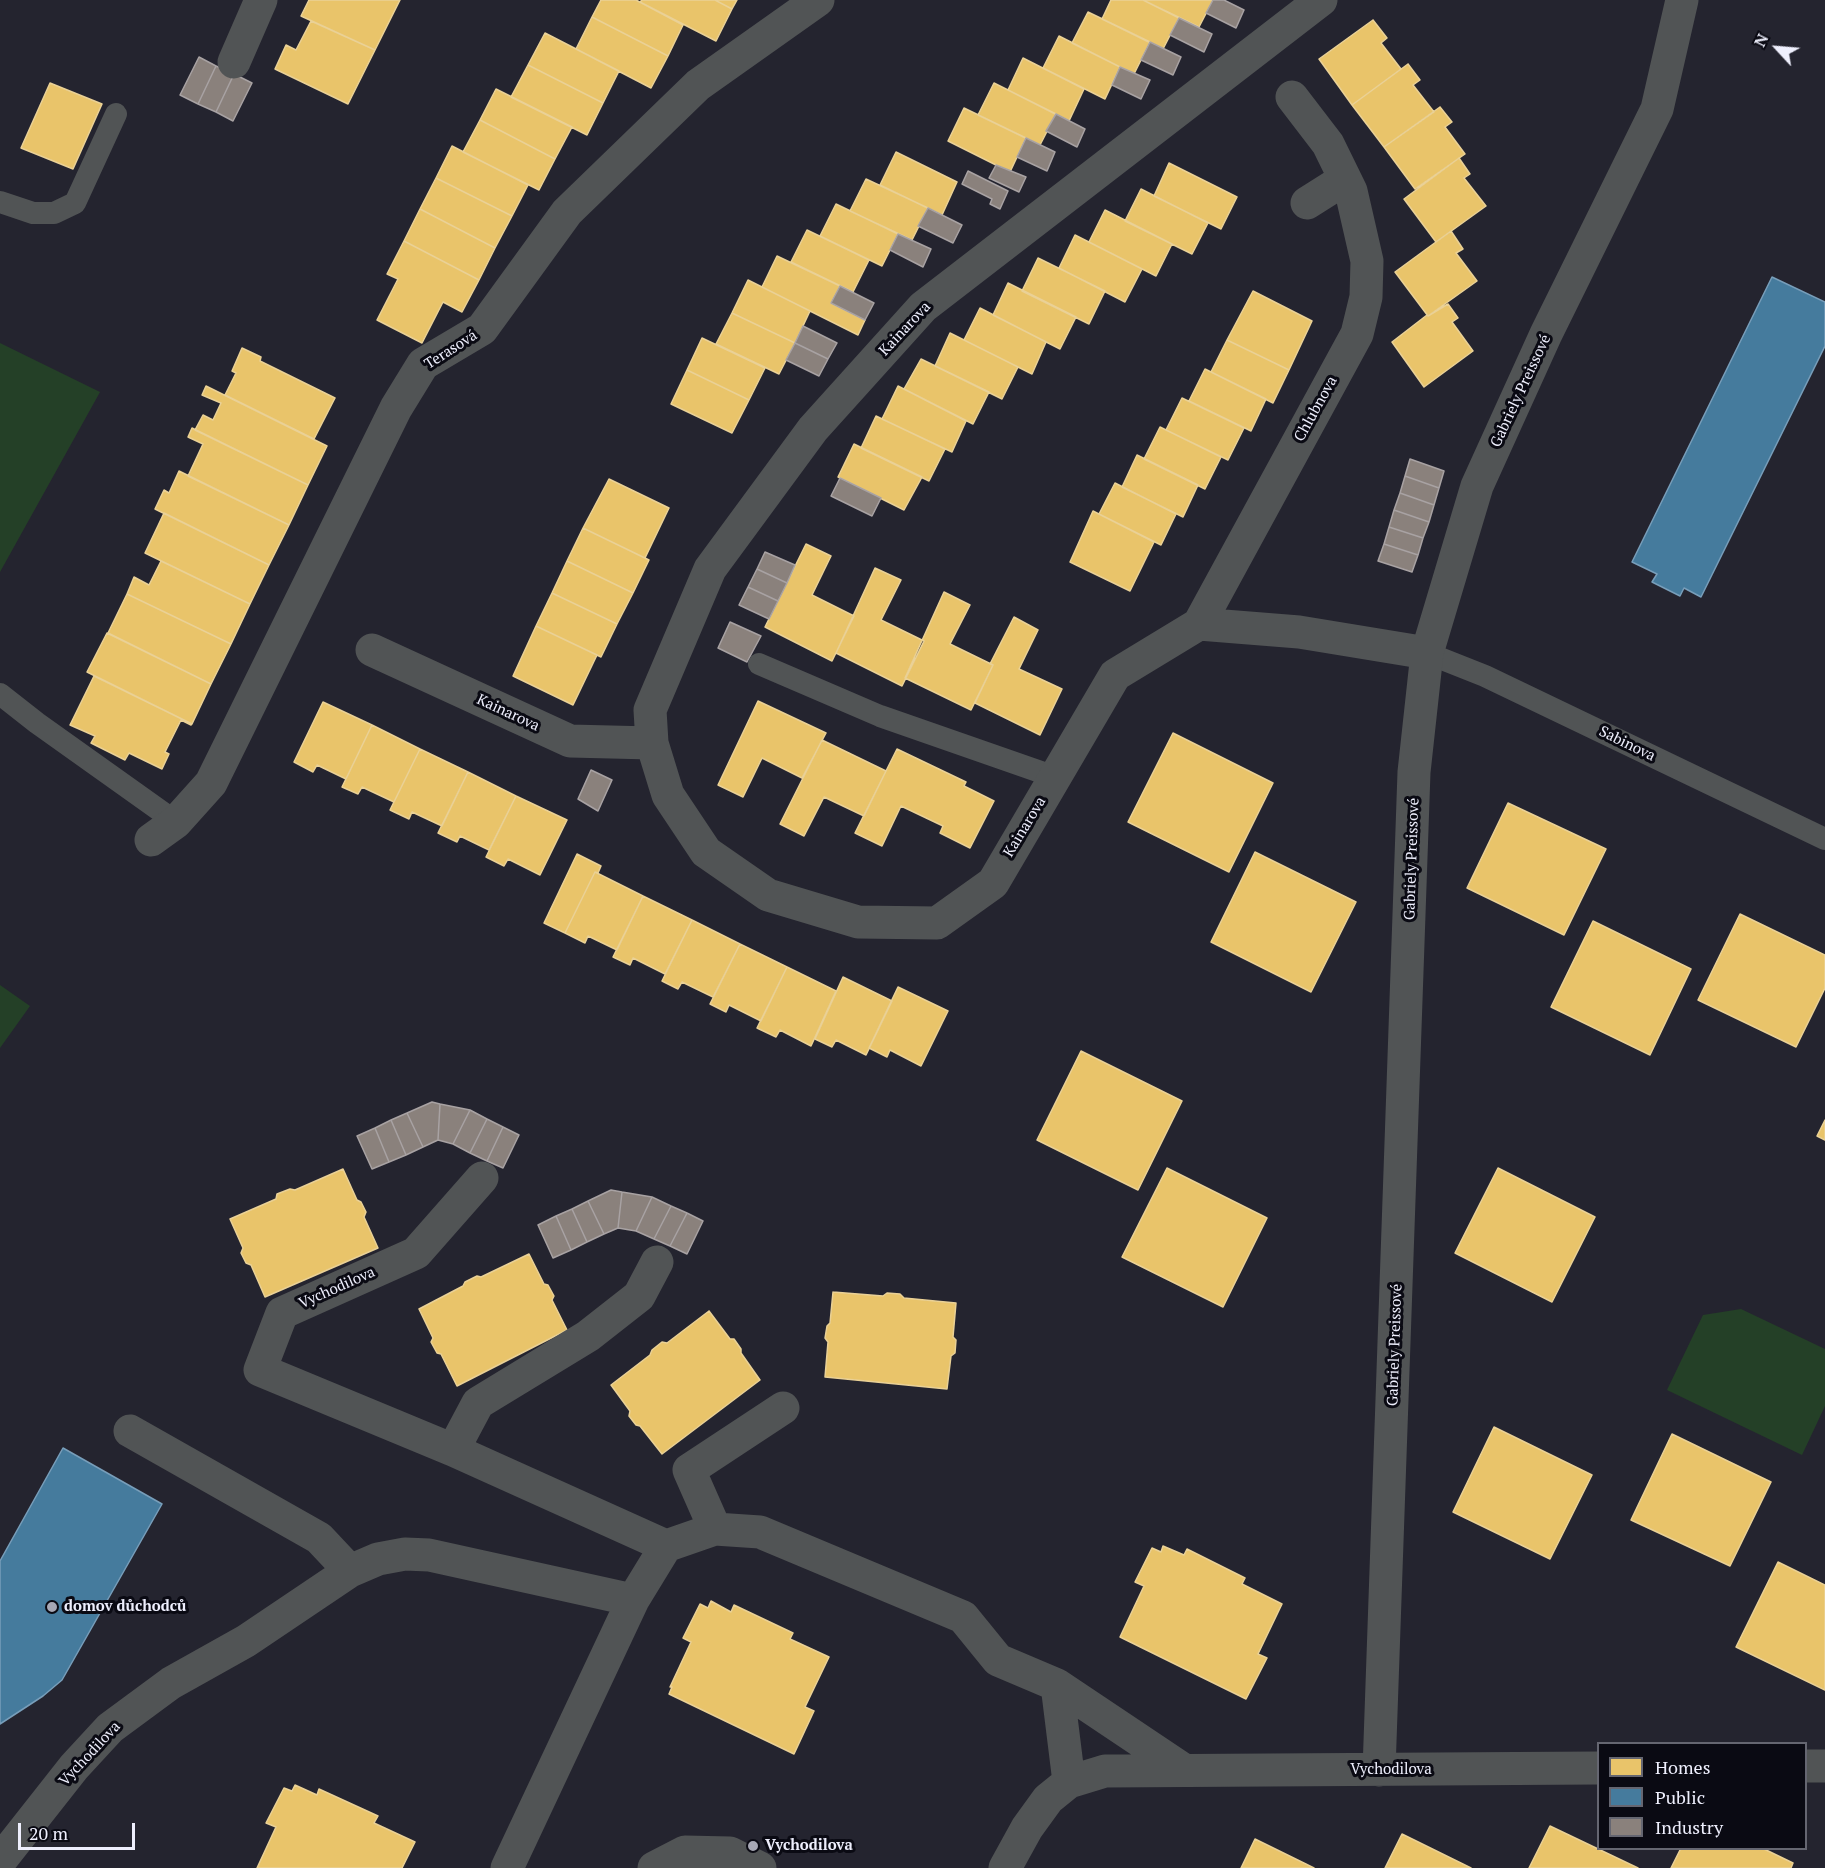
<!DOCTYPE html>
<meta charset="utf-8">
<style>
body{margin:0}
#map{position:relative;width:1825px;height:1868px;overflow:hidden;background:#24242f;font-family:"PT Serif",serif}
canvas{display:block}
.legend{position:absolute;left:1597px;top:1742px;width:210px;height:108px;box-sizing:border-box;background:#0a0a13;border:2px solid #656671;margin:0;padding:8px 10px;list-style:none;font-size:18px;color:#eeeffd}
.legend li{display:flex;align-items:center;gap:12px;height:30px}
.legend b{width:30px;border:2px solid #656671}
.north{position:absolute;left:1747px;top:18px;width:60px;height:60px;-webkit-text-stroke:4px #0a0a13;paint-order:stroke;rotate:296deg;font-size:16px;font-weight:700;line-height:24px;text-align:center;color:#eeeffd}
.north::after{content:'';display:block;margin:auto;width:21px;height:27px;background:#eeeffd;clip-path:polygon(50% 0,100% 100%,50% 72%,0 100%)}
.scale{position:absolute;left:18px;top:1823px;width:117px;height:27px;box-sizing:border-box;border:3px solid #eeeffd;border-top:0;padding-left:8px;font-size:18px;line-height:21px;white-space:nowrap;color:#eeeffd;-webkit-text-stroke:4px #0a0a13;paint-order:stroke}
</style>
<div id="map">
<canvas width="1825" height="1868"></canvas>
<ul class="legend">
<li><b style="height:16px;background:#e9c46a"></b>Homes</li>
<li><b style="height:16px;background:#457b9d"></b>Public</li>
<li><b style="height:16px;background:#8a817c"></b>Industry</li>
</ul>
<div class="north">N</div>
<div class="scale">20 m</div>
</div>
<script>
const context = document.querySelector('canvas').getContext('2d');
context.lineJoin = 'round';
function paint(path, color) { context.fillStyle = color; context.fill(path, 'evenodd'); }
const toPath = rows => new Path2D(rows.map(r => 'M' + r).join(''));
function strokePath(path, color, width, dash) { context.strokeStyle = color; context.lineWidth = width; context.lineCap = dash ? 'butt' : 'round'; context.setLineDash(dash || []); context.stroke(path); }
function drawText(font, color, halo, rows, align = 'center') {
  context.font = font + ' "PT Serif",serif'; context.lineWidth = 6; context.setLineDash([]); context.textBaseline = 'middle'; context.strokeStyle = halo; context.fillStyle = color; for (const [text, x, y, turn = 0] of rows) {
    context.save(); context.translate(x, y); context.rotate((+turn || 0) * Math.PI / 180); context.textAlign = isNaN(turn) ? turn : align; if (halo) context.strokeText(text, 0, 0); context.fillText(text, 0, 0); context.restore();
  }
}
const green = toPath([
 [0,343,100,392,0,572],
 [0,985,30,1006,0,1048],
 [1741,1309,1825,1349,1825,1406,1802,1455,1667,1390,1703,1315]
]);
const homes = toPath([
 [309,0,400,0,375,50,301,16,309,0],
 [601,0,636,0,683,25,668,56,592,17,601,0],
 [642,0,715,0,732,9,716,41,640,2,642,0],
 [715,0,737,0,732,9,715,0],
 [1111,0,1143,0,1179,18,1163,49,1102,19,1111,0],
 [1143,0,1213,0,1199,27,1143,0],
 [1088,12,1150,42,1134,74,1072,43,1088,12],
 [592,17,668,56,651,88,576,49,592,17],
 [1373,20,1387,38,1381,43,1401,69,1352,105,1319,59,1373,20],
 [311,21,375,50,348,104,275,69,286,45,296,50,311,21],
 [545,33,619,71,603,103,528,65,545,33],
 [1059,36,1120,67,1105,99,1043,68,1059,36],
 [1023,58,1084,89,1069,121,1008,90,1023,58],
 [1408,64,1420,80,1413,85,1434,112,1384,147,1352,105,1408,64],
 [528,65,603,103,587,135,511,97,528,65],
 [50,83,102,104,73,169,21,148,50,83],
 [994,83,1056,114,1040,145,978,115,994,83],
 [496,89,572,127,555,159,480,120,496,89],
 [1440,107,1452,122,1445,127,1465,154,1415,189,1384,147,1440,107],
 [964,108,1026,138,1010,172,948,141,964,108],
 [480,120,555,159,539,190,463,152,480,120],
 [452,146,528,185,512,216,436,178,452,146],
 [896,152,957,182,942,215,880,185,896,152],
 [1459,158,1470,174,1464,178,1486,206,1436,242,1404,199,1459,158],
 [1169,163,1237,197,1221,229,1154,196,1169,163],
 [436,178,512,216,495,248,420,209,436,178],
 [866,179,928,208,912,240,850,211,866,179],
 [1141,189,1208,223,1192,254,1125,221,1141,189],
 [836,204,898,234,882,266,820,236,836,204],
 [420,209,495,248,479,280,404,241,420,209],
 [1105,210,1172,244,1156,276,1089,242,1105,210],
 [807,230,869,260,853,292,791,262,807,230],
 [1451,231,1463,249,1456,253,1477,281,1428,316,1395,272,1451,231],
 [1075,235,1142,269,1125,302,1059,268,1075,235],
 [404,241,479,280,462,312,443,302,422,343,377,320,398,279,387,274,404,241],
 [777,256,840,286,831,303,865,320,858,335,762,287,777,256],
 [1038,258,1105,291,1089,324,1022,291,1038,258],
 [748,280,810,311,795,343,732,313,748,280],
 [1008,283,1076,317,1060,349,993,315,1008,283],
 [1253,291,1312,321,1289,370,1227,340,1253,291],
 [1448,304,1458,318,1452,322,1473,351,1424,387,1392,342,1427,315,1428,316,1448,304],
 [980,308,1046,342,1032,374,964,340,980,308],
 [732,313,795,343,779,374,716,344,732,313],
 [950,333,1018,367,1002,399,935,366,950,333],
 [702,338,765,368,749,400,687,370,702,338],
 [1227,340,1289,370,1273,403,1211,372,1227,340],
 [242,348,261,357,260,361,335,398,314,439,225,395,236,373,232,371,242,348],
 [921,359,989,392,973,424,904,389,921,359],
 [1205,369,1266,399,1251,431,1189,401,1205,369],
 [687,370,749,400,732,433,671,404,687,370],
 [206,386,327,446,308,485,195,430,203,415,213,420,221,403,202,395,206,386],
 [898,386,966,421,952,452,882,419,898,386],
 [1182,398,1244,428,1228,460,1166,430,1182,398],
 [876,416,945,449,929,481,861,448,876,416],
 [1160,427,1221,457,1205,489,1144,459,1160,427],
 [192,428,308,485,289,525,188,476,203,444,188,437,192,428],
 [854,444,922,477,904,510,838,477,854,444],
 [1137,455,1198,485,1183,517,1122,487,1137,455],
 [179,471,289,525,269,565,155,509,164,490,169,493,179,471],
 [609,479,669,508,645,558,583,528,609,479],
 [1115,483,1176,514,1161,545,1099,514,1115,483],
 [1093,511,1154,542,1130,591,1070,562,1093,511],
 [164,513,269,565,250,604,145,553,164,513],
 [583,528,649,560,633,593,567,561,583,528],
 [806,544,831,556,812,595,854,616,832,661,765,627,806,544],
 [161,561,250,604,231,644,127,594,134,577,149,585,161,561],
 [567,561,633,593,617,624,552,593,567,561],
 [875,568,901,580,881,620,924,641,902,686,836,653,875,568],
 [944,592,970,605,950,644,993,665,971,710,905,678,944,592],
 [552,593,617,624,601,657,536,626,552,593],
 [127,594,231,644,211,684,108,633,127,594],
 [1014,617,1038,630,1019,669,1062,689,1040,735,975,703,993,665,990,664,1014,617],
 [536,626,597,655,573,705,513,676,536,626],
 [107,633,211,684,192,724,87,672,107,633],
 [94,676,192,724,191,725,181,720,165,752,169,754,162,769,129,753,125,760,91,743,95,736,70,725,94,676],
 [758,701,826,733,802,778,762,758,743,797,718,785,758,701],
 [323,702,372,725,346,779,317,765,313,772,294,762,323,702],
 [372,725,420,749,394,802,362,787,358,794,342,787,372,725],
 [1173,733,1273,783,1229,872,1128,822,1173,733],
 [822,740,886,771,864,816,824,797,804,836,780,824,822,740],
 [420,749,468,772,442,826,412,812,409,819,390,810,420,749],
 [897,749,966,782,964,786,994,801,970,848,940,833,943,826,901,806,882,846,855,833,897,749],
 [468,772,516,796,489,850,460,836,457,842,438,833,468,772],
 [516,796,567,820,540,875,508,859,504,866,486,857,516,796],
 [1508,803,1606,849,1564,935,1467,888,1508,803],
 [1255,852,1356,902,1311,992,1211,942,1255,852],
 [577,854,601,866,598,873,595,872,565,933,544,923,577,854],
 [595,872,643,896,617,950,588,936,585,943,565,933,595,872],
 [643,896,692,920,665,974,633,958,630,965,613,957,643,896],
 [1740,914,1825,955,1825,988,1796,1047,1698,1000,1740,914],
 [692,920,740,944,713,997,682,982,678,989,662,981,692,920],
 [1593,921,1691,969,1650,1055,1551,1007,1593,921],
 [740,944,787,967,761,1021,729,1005,726,1012,710,1004,740,944],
 [787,967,836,991,811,1046,780,1030,776,1037,757,1028,787,967],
 [843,977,892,1001,866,1055,836,1040,832,1047,815,1039,843,977],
 [898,987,948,1011,921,1066,890,1050,887,1057,869,1048,898,987],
 [1081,1051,1182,1101,1138,1190,1037,1140,1081,1051],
 [1825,1120,1825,1140,1817,1136,1825,1120],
 [1167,1168,1267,1218,1223,1307,1122,1257,1167,1168],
 [1498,1168,1595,1217,1552,1302,1455,1253,1498,1168],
 [343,1169,357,1200,361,1202,366,1212,364,1217,378,1248,265,1297,251,1265,246,1263,241,1253,243,1248,230,1219,276,1199,277,1194,290,1189,295,1190,343,1169],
 [529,1254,544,1284,548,1285,554,1296,552,1300,567,1330,457,1386,441,1354,437,1353,431,1342,433,1338,419,1309,463,1286,465,1282,477,1276,481,1277,529,1254],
 [833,1292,883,1296,887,1293,900,1294,904,1298,956,1303,953,1337,956,1340,955,1353,951,1356,947,1389,825,1377,828,1342,825,1338,827,1326,830,1323,833,1292],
 [709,1311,730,1339,734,1339,741,1349,741,1353,760,1380,662,1454,640,1426,636,1425,629,1416,630,1411,611,1385,650,1355,652,1350,662,1342,667,1343,709,1311],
 [1494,1427,1592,1475,1550,1559,1453,1512,1494,1427],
 [1672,1434,1771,1482,1730,1566,1631,1520,1672,1434],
 [1163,1546,1184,1555,1187,1549,1245,1578,1242,1584,1282,1604,1258,1654,1267,1658,1246,1699,1120,1637,1144,1586,1135,1582,1152,1548,1161,1552,1163,1546],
 [1778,1562,1825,1585,1825,1690,1736,1647,1778,1562],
 [711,1601,731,1612,734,1605,793,1633,790,1639,829,1657,805,1707,814,1711,794,1754,669,1694,672,1687,670,1687,691,1642,683,1638,700,1604,708,1608,711,1601],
 [295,1785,317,1795,319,1789,378,1816,374,1823,415,1842,402,1868,257,1868,276,1827,266,1823,284,1788,292,1791,295,1785],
 [1550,1826,1638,1868,1529,1868,1550,1826],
 [1402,1834,1471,1868,1385,1868,1402,1834],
 [1255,1839,1314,1868,1241,1868,1255,1839],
 [1681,1848,1762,1848,1793,1863,1791,1868,1671,1868,1681,1848]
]);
const public = toPath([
 [1772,277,1825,302,1825,346,1701,597,1684,588,1680,596,1652,582,1657,574,1632,562,1772,277],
 [63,1448,162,1504,62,1680,43,1696,0,1724,0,1561,63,1448]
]);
const industry = toPath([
 [1213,0,1224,0,1244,10,1236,28,1206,13,1213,0],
 [1179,18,1212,34,1204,52,1170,35,1179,18],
 [1150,42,1181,57,1173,75,1141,60,1150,42],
 [199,57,216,66,198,104,180,95,199,57],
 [216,66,234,74,216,112,198,104,216,66],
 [1120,67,1150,80,1141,99,1112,85,1120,67],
 [234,74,252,83,233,121,216,112,234,74],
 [1056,114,1085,129,1077,147,1046,131,1056,114],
 [1026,138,1055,152,1047,171,1017,157,1026,138],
 [996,165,1026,177,1019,192,989,178,996,165],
 [968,171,1008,191,1000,209,990,204,992,199,962,184,968,171],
 [928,208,962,225,953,243,918,226,928,208],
 [898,234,931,249,923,267,890,250,898,234],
 [840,286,874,303,865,320,831,303,840,286],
 [803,326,837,343,828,359,795,343,803,326],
 [795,343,828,359,819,376,786,360,795,343],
 [1410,459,1444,471,1439,488,1405,476,1410,459],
 [1405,476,1439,488,1434,505,1400,493,1405,476],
 [840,478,881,498,872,516,831,496,840,478],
 [1400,493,1434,505,1429,522,1394,510,1400,493],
 [1394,510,1429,522,1423,538,1389,527,1394,510],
 [1389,527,1423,538,1418,555,1384,544,1389,527],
 [1384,544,1418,555,1412,572,1378,561,1384,544],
 [765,552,795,565,787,583,757,569,765,552],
 [757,569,787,583,778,601,748,587,757,569],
 [748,587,778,601,769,619,739,605,748,587],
 [730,622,761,636,747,662,718,648,730,622],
 [591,770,612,780,598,811,578,799,591,770],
 [432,1102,440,1104,438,1140,423,1147,407,1113,432,1102],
 [440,1104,470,1110,453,1144,438,1140,440,1104],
 [470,1110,487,1119,470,1153,453,1144,470,1110],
 [407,1113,423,1147,406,1155,391,1120,407,1113],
 [487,1119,503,1127,487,1161,470,1153,487,1119],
 [391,1120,406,1155,389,1162,375,1128,391,1120],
 [503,1127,519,1135,503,1168,487,1161,503,1127],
 [375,1128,389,1162,372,1169,357,1136,375,1128],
 [611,1190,622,1192,618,1228,604,1234,588,1201,611,1190],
 [622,1192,652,1197,636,1231,618,1228,622,1192],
 [652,1197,671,1206,654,1239,636,1231,652,1197],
 [588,1201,604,1234,587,1242,572,1209,588,1201],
 [671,1206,687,1213,670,1246,654,1239,671,1206],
 [572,1209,587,1242,571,1250,556,1216,572,1209],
 [687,1213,703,1221,687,1254,670,1246,687,1213],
 [556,1216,571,1250,553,1258,538,1225,556,1216]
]);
const lane = toPath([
 [0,202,33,213,54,213,75,203,116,114],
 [1427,653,1485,676,1825,839],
 [759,664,880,716,1055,777],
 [0,694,37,723,176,822]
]);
const street = toPath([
 [1321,0,923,307,813,429,710,569,650,710,652,743,668,795,706,852,768,895,858,922,937,923,993,883,1115,675,1199,624,1299,632,1427,653],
 [234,62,261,0],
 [1307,203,1345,179],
 [1199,624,1357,334,1366,297,1367,261,1351,191,1328,144,1292,97],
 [372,650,570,741,652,743],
 [151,840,176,822,211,783,396,408,423,364,482,329,567,212,698,85,818,0],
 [482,1178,416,1253,282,1313,260,1370,453,1450,666,1546],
 [130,1431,319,1538,350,1571],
 [453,1450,478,1403,588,1336,639,1296,657,1262],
 [715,1529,689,1470,783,1408],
 [1057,1685,1184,1770],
 [1806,1766,1825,1766],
 [1379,1770,1414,772,1427,653,1477,486,1546,334,1657,109,1682,0],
 [0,1861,74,1767,110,1728,171,1683,246,1641,350,1571,378,1559,405,1554,429,1555,633,1600],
 [507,1868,633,1600,666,1546,715,1529,760,1532,963,1617,998,1660,1057,1685,1069,1782],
 [654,1868,685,1852,730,1853,760,1868],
 [1005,1868,1027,1828,1048,1799,1069,1782,1105,1771,1598,1768]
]);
const markers = [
 [52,1607,6,"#a7a8b5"],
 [753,1846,6,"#a7a8b5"]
];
const streetNames = [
 ["Kainarova",905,329,-47],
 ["Terasová",451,350,-33],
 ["Gabriely Preissové",1521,391,-65],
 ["Chlubnova",1316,409,-61],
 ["Kainarova",508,713,25],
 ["Sabinova",1627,744,26],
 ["Kainarova",1025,827,-59],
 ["Gabriely Preissové",1412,859,-88],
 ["Vychodilova",337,1288,-24],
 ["Gabriely Preissové",1395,1345,-88],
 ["Vychodilova",90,1754,-47],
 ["Vychodilova",1391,1770]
];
const poiNames = [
 ["domov důchodců",64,1607],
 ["Vychodilova",765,1846]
];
paint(green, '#244027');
paint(homes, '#e9c46a');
strokePath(homes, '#ead196', 1.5);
paint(public, '#457b9d');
strokePath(public, '#789eba', 1.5);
paint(industry, '#8a817c');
strokePath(industry, '#a8a2a3', 1.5);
strokePath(lane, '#515455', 22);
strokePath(street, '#515455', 33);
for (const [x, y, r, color] of markers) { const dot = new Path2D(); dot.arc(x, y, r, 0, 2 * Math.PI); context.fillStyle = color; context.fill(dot); strokePath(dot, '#0a0a13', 2); }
drawText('15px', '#eeeffd', '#0a0a13', streetNames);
drawText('bold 15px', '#eeeffd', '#0a0a13', poiNames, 'left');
</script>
